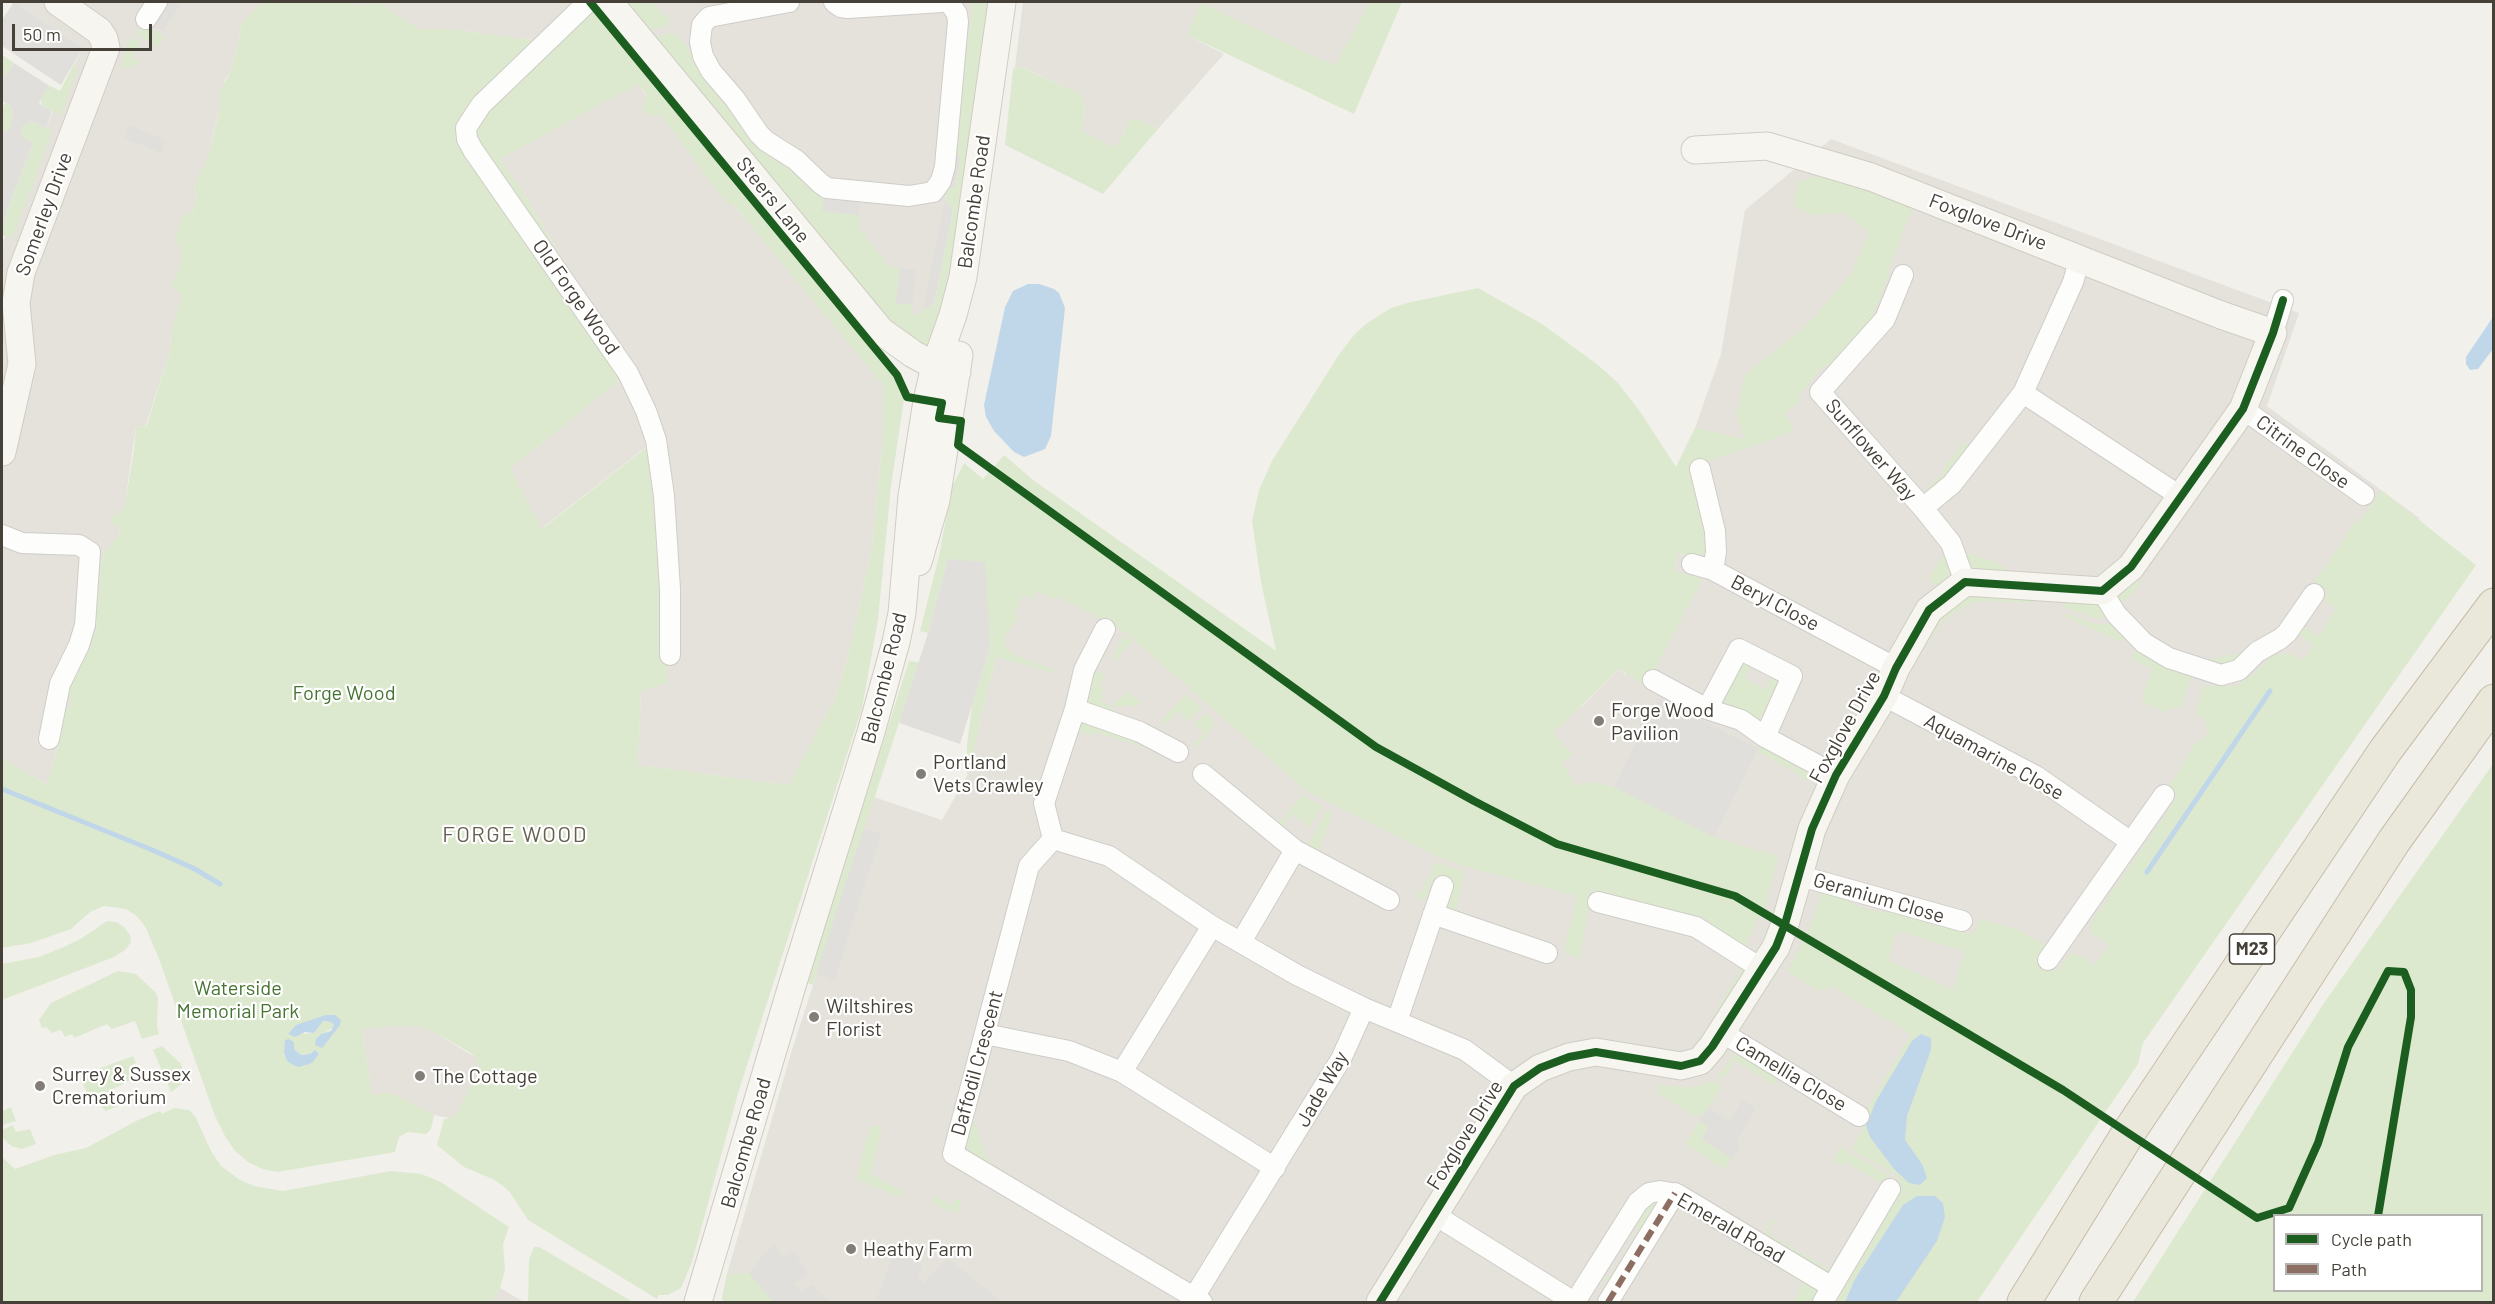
<!DOCTYPE html>
<style>
body{margin:0}
#map{position:relative;width:2495px;height:1304px;overflow:hidden;background:#f1f0eb;font-family:Barlow,sans-serif}
canvas{display:block}
.frame{position:absolute;inset:0;border:3px solid #464138;pointer-events:none}
.legend{position:absolute;left:2273px;top:1214px;width:210px;height:78px;box-sizing:border-box;background:#fff;border:2px solid #b5b3af;margin:0;padding:8px 10px;list-style:none;font-size:18px;color:#464138}
.legend li{display:flex;align-items:center;gap:12px;height:30px}
.legend b{width:30px;border:2px solid #b5b3af}
.scale{position:absolute;left:12px;top:24px;width:140px;height:27px;box-sizing:border-box;border:3px solid #464138;border-top:0;padding-left:8px;font-size:18px;line-height:21px;white-space:nowrap;color:#464138;-webkit-text-stroke:4px #fff;paint-order:stroke}
</style>
<div id="map">
<canvas width="2495" height="1304"></canvas>
<div class="frame"></div>
<ul class="legend">
<li><b style="height:8px;background:#1b5e20"></b>Cycle path</li>
<li><b style="height:8px;background:#8d6e63"></b>Path</li>
</ul>
<div class="scale">50 m</div>
</div>
<script>
const context = document.querySelector('canvas').getContext('2d');
context.lineJoin = 'round';
function paint(path, color) { context.fillStyle = color; context.fill(path, 'evenodd'); }
const toPath = rows => new Path2D(rows.map(r => 'M' + r).join(''));
function strokePath(path, color, width, dash) { context.strokeStyle = color; context.lineWidth = width; context.lineCap = dash ? 'butt' : 'round'; context.setLineDash(dash || []); context.stroke(path); }
function drawText(font, color, halo, rows, align = 'center') {
  context.font = font + ' Barlow,sans-serif'; context.lineWidth = 4.5; context.setLineDash([]); context.textBaseline = 'middle'; context.strokeStyle = halo; context.fillStyle = color; for (const [text, x, y, turn = 0] of rows) {
    context.save(); context.translate(x, y); context.rotate((+turn || 0) * Math.PI / 180); context.textAlign = isNaN(turn) ? turn : align; if (halo) context.strokeText(text, 0, 0); context.fillText(text, 0, 0); context.restore();
  }
}
const residential = toPath([
 [14,2,262,2,242,23,231,71,224,81,231,88,218,114,207,159,194,187,196,199,192,215,184,212,173,242,177,243,183,255,177,275,171,285,183,294,171,330,170,351,145,427,136,426,124,510,109,522,119,527,120,533,104,554,99,570,96,631,81,657,71,702,69,709,64,712,60,724,62,732,47,785,2,758,2,245,60,92,83,48],
 [329,2,577,2,539,41,451,29,419,29,387,9,380,15],
 [634,2,984,2,972,99,926,338,647,32,656,28],
 [1023,2,1369,2,1336,66,1187,35,1224,54,1158,129,1135,118,1130,120,1116,148,1081,131,1085,112,1084,101,1080,94,1025,68,1015,67],
 [638,84,728,204,731,202,883,384,883,435,872,547,848,657,833,703,788,785,638,765,641,691,667,668,669,662,655,440,541,529,510,469,628,373,525,195,499,159],
 [1831,139,2299,313,2267,406,2419,518,1920,1302,724,1302,722,1298,727,1274,791,1053,874,797,942,820,967,776,996,657,1012,572,1277,651,1581,707,1619,669,1626,675,1681,573,1675,572,1678,554,1693,557,1676,468,1695,428,1721,354,1745,210],
 [411,1026,427,1029,438,1034,476,1058,479,1066,477,1074,456,1114,450,1118,434,1115,386,1093,372,1095,362,1027],
 [500,1288,524,1302,492,1302]
]);
const green = toPath([
 [262,2,351,2,357,7,378,2,419,29,451,29,539,41,591,9,893,376,904,399,891,486,878,620,862,708,739,1090,692,1262,681,1288,668,1295,659,1295,657,1299,528,1220,509,1191,495,1180,464,1167,437,1145,444,1119,450,1118,456,1114,477,1074,479,1066,476,1058,469,1052,438,1034,427,1029,411,1026,362,1028,372,1095,386,1093,396,1095,434,1115,431,1129,426,1134,408,1132,399,1137,395,1152,277,1172,262,1169,248,1162,235,1151,225,1136,215,1116,159,959,146,928,138,917,126,909,104,906,90,912,71,929,31,943,2,948,2,758,47,785,62,733,61,713,69,709,71,702,65,693,81,657,96,631,99,570,104,554,120,533,119,527,109,522,113,515,124,509,134,450,136,426,146,427,170,351,171,330,182,294,170,285,177,275,183,255,177,243,173,242,184,212,192,215,196,199,194,187,207,159,220,108,219,92,231,71,242,23],
 [638,84,647,95,642,107,648,115,661,115,728,205,732,203,883,385,883,435,872,547,848,657,833,703,788,785,638,765,641,691,668,683,667,669,669,662,656,440,542,529,510,469,628,373,525,195,500,159],
 [335,1015,340,1025,315,1045,324,1033,333,1028,334,1025,331,1022,323,1021,314,1033,300,1034],
 [294,1042,294,1049,301,1055,310,1054,313,1051,319,1054,311,1063,293,1065,287,1061,284,1053],
 [622,2,651,2,670,20,670,25,647,32],
 [973,2,992,2,974,149,944,308,929,347,910,345,653,40,667,33,678,35,740,118,825,192,823,211,858,215,861,220,860,232,866,233,866,238,880,256,886,257,886,264,900,268,896,303,912,305,912,313,921,315,923,309,934,304,953,211,945,200,946,191,956,185,960,159,953,147],
 [1369,2,1402,2,1354,114,1187,35,1201,3,1335,66],
 [143,23,164,37,158,47,136,34],
 [133,37,140,42,132,56,141,62,125,69,121,66,127,46],
 [2,55,14,63,5,78,2,75],
 [74,64,78,70,61,115,42,106,40,98,48,85,60,91],
 [1015,67,1024,68,1080,94,1084,101,1085,112,1081,131,1116,148,1130,120,1135,118,1158,129,1103,194,1005,145,1013,69],
 [5,103,10,105,13,116,7,133,2,131,2,108],
 [31,121,53,131,12,239,2,235,2,224,33,143,22,137,22,127],
 [1831,172,1913,206,1889,268,1884,289,1869,322,1849,342,1831,366,1823,366,1800,394,1799,403,1784,413,1793,427,1789,433,1693,467,1703,507,1707,550,1700,557,1678,554,1675,572,1703,578,1652,676,1646,686,1619,669,1553,733,1574,756,1561,761,1576,786,1593,782,1614,787,1714,837,1778,856,1766,904,1744,948,1704,919,1682,917,1616,895,1591,890,1580,959,1564,952,1577,896,1463,866,1439,857,1306,791,1128,634,1059,597,1057,600,1036,591,1032,599,1023,595,1014,614,1018,617,1005,638,1004,644,1013,654,1055,670,1055,673,996,657,967,776,967,745,972,705,990,647,948,559,928,633,920,631,939,556,952,487,964,463,983,479,1004,455,1033,480,1276,651,1261,582,1252,521,1259,490,1272,461,1338,356,1354,335,1367,323,1391,308,1407,303,1478,288,1542,324,1598,365,1618,383,1641,413,1676,467,1695,428,1745,439,1736,415,1745,375,1807,325,1852,273,1868,232,1844,213,1815,215,1793,207,1797,182],
 [1961,440,1969,446,1942,480,1933,488,1927,489,1944,472,1943,469,1961,447],
 [2381,490,2476,565,2143,1043,2138,1064,1977,1302,1896,1302,1937,1241,1935,1196,1917,1196,1903,1205,1855,1279,1845,1302,1833,1302,1902,1188,1894,1184,1898,1176,1851,1149,1862,1130,1862,1118,1911,1034,1833,987,1818,991,1788,971,1815,915,1821,893,1844,895,1853,905,1882,913,1890,910,1973,935,1980,919,2016,929,2047,945,2038,958,2057,972,2070,954,2079,955,2095,966,2109,944,2092,934,2090,925,2178,796,2160,784,2165,786,2172,782,2196,741,2202,742,2208,732,2205,722,2196,713,2203,686,2236,686,2253,675,2272,656,2288,653,2303,661,2313,645,2300,635,2302,626,2319,636,2336,608,2324,600,2328,591,2312,580,2323,570,2355,522,2359,523],
 [1897,931,1964,951,1953,990,1888,960],
 [1921,1034,1931,1050,1907,1116,1905,1140,1876,1101,1912,1041],
 [1963,552,1985,558,2006,568,2001,578,1972,573],
 [1943,555,1948,561,1950,574,1945,584,1937,587,1928,579],
 [2133,581,2142,582,2119,606,2117,597,2120,591],
 [1984,595,2034,597,2036,603,1985,601,1969,604,1942,621,1925,647,1920,641,1927,628,1952,605,1967,598],
 [2065,601,2097,604,2106,616,2098,619,2063,607],
 [2063,613,2095,624,2107,624,2109,622,2125,640,2118,641,2062,615],
 [1124,635,1133,641,1114,661,1112,660,1113,656],
 [2136,651,2192,676,2181,705,2165,712,2144,702,2142,698,2144,690,2153,669,2133,660,2131,657],
 [2240,653,2241,654,2232,664,2224,665,2208,660],
 [909,661,919,662,813,985,808,983,807,979],
 [1742,662,1752,664,1745,679,1765,689,1773,675,1779,681,1761,718,1756,720,1722,701],
 [1094,670,1106,675,1098,684,1104,690,1100,694,1103,697,1100,700,1116,711,1115,715,1085,704],
 [1129,692,1140,702,1137,707,1125,704,1124,708,1113,705],
 [1186,694,1201,707,1189,721,1178,711,1167,724,1162,719],
 [1205,713,1216,722,1196,748,1193,746,1204,733,1194,725],
 [1085,724,1140,738,1147,744,1148,753,1144,747,1094,732,1089,741,1091,735,1077,731,1081,725],
 [1761,744,1813,772,1808,780,1757,751],
 [2493,764,2493,1302,2133,1302,2324,1003],
 [2274,1216,2482,1216,2482,1290,2274,1290],
 [1303,795,1322,806,1310,827,1292,814,1281,828,1273,823,1276,819,1281,821],
 [1327,809,1333,813,1318,852,1307,847],
 [1436,862,1464,872,1456,913,1444,909,1442,882,1432,878,1425,900,1414,896,1416,891,1421,893],
 [107,921,116,922,124,927,130,935,131,942,125,950,114,957,2,1000,2,964,39,957,64,947,82,938],
 [1745,963,1749,971,1723,1013,1715,1012],
 [118,971,136,974,156,993,158,999,157,1027,159,1034,142,1039,135,1021,112,1029,107,1024,74,1038,72,1034,65,1037,61,1030,52,1033,46,1027,42,1028,39,1020,51,1003],
 [162,1046,181,1064,184,1075,182,1084,171,1092,153,1050],
 [1735,1053,1779,1077,1774,1084,1771,1082,1769,1084,1765,1082,1766,1079,1734,1060,1723,1079,1718,1077],
 [133,1056,136,1063,130,1066,135,1078,113,1089,120,1105,106,1111,100,1105,92,1105,82,1081,91,1077,93,1071],
 [1713,1081,1722,1086,1703,1116,1697,1113,1695,1116,1656,1092,1660,1085,1692,1088],
 [11,1107,16,1121,2,1125,2,1111],
 [174,1108,189,1110,195,1116,211,1151,221,1166,240,1180,254,1186,283,1191,391,1171,421,1174,439,1181,509,1227,503,1244,505,1270,500,1288,492,1302,2,1302,2,1157,15,1169,54,1155,86,1148,136,1121,160,1111,162,1114],
 [971,1113,990,1167,978,1160,967,1147,966,1139],
 [1700,1120,1708,1127,1702,1140,1732,1158,1725,1169,1685,1144],
 [13,1125,16,1132,30,1129,36,1144,22,1149,11,1146,3,1138,2,1130],
 [870,1125,882,1127,871,1174,904,1193,901,1197,856,1180],
 [1840,1147,1890,1176,1885,1185,1845,1162,1843,1166,1832,1160],
 [936,1196,952,1205,956,1198,962,1201,957,1214,949,1208,946,1211,932,1202],
 [1664,1198,1611,1284,1601,1278,1610,1276,1638,1232,1635,1222,1646,1207,1653,1200],
 [1772,1219,1775,1221,1769,1231,1772,1236,1831,1270,1830,1272,1823,1271,1764,1235],
 [534,1247,539,1247,633,1302,528,1302,529,1260],
 [1756,1250,1814,1285,1817,1295,1814,1302,1794,1301,1803,1283,1752,1251],
 [749,1273,774,1302,724,1302,722,1298,727,1274]
]);
const parking = toPath([
 [14,2,83,48,61,85,2,46,2,20],
 [166,2,182,2,163,31,152,25],
 [14,63,48,85,39,103,42,106,52,111,46,128,31,121,22,127,22,137,33,143,2,224,2,131,7,133,13,116,10,105,2,101,2,75,5,77],
 [129,125,166,140,161,153,124,138],
 [953,147,960,159,956,185,946,191],
 [825,192,860,197,858,215,822,211],
 [945,200,953,211,934,304,923,309],
 [900,268,916,270,912,305,896,303],
 [948,559,985,562,990,647,960,744,899,723,928,633],
 [1658,698,1758,749,1714,837,1614,787],
 [864,828,881,834,834,981,816,974],
 [1742,1100,1756,1108,1736,1142,1740,1146,1732,1158,1702,1139,1708,1127,1700,1120,1709,1109,1730,1121],
 [774,1243,782,1257,794,1250,808,1274,794,1284,801,1293,812,1285,830,1302,774,1302,749,1273],
 [894,1252,922,1264,918,1278,924,1283,947,1258,1002,1302,876,1302]
]);
const water = toPath([
 [1028,284,1039,284,1054,289,1059,293,1065,308,1051,436,1045,449,1024,457,1014,452,994,431,986,417,984,405,1005,307,1013,291],
 [2493,317,2493,349,2478,369,2470,370,2466,364,2466,357],
 [326,1015,335,1015,341,1020,340,1025,322,1048,315,1045,316,1039,321,1034,331,1031,334,1025,331,1022,323,1021,314,1033,305,1032,295,1037,288,1034,296,1025],
 [1921,1034,1931,1038,1931,1050,1907,1116,1905,1140,1922,1164,1927,1178,1920,1185,1909,1183,1894,1169,1870,1137,1866,1126,1876,1101,1912,1041],
 [289,1039,294,1042,294,1049,301,1055,310,1054,315,1050,319,1054,312,1063,299,1067,293,1065,287,1061,284,1053,285,1040],
 [1917,1196,1935,1196,1943,1203,1945,1217,1937,1241,1896,1302,1845,1302,1855,1279,1903,1205]
]);
const stream = toPath([
 [2,789,150,849,193,868,220,884],
 [2147,872,2270,691]
]);
const street = toPath([
 [588,2,481,105,466,128,467,139,473,150,628,373,646,411,656,440,664,496,670,589,670,655],
 [789,2,709,17,702,25,700,42,703,56,711,71,735,99,759,134,766,141,796,160,820,183,827,188,909,196,933,192,941,181,945,166,958,22,957,14,949,2],
 [834,2,841,7,848,8,942,2],
 [146,19,157,2],
 [1903,275,1885,319,1820,392,1923,508,1951,543,1965,582],
 [2273,333,2283,300],
 [2023,393,2180,496],
 [2243,409,2364,495],
 [1700,469,1715,531,1716,552,1713,570,1896,668],
 [1923,508,1952,484,2023,393,2073,282,2080,258],
 [2,535,22,543,79,545,90,552,85,625,79,645,60,684,49,739],
 [1692,564,1713,570],
 [2102,591,2116,614,2144,643,2169,658,2221,675,2239,670,2257,652,2280,639,2287,633,2314,594],
 [1653,680,1707,709,1741,720,1765,737,1836,775],
 [1884,696,2036,776,2131,842],
 [1075,709,1084,670,1105,629],
 [1707,709,1739,649,1792,676,1765,737],
 [1203,774,1295,850,1389,900],
 [1053,839,1044,803,1075,709,1140,732,1178,752],
 [1797,875,1962,921],
 [1598,902,1696,927,1762,969],
 [1433,914,1547,953],
 [1241,942,1295,850],
 [2048,960,2164,795],
 [1397,1021,1443,886],
 [1723,1033,1859,1116],
 [985,1034,1069,1051,1122,1072,1275,1168],
 [1122,1072,1212,926],
 [1435,1215,1574,1302],
 [1194,1297,1341,1059,1364,1008],
 [1202,1302,953,1154,1029,866,1053,839,1109,856,1212,926,1297,975,1364,1008,1465,1050,1514,1086],
 [1575,1302,1638,1202,1649,1193,1660,1191,1677,1194,1832,1287],
 [1608,1302,1675,1193],
 [1823,1302,1890,1189]
]);
const secondary = toPath([
 [609,2,881,331,913,354,935,366,957,372],
 [2,452,22,364,16,303,21,273,106,48,104,39,99,31,58,2],
 [918,562,936,500,959,355],
 [698,1302,791,989,871,732,896,642,902,613,912,496,927,401,935,366,953,315,963,277,1002,2],
 [1380,1302,1514,1086,1540,1068,1569,1057,1596,1052,1681,1066,1700,1061,1712,1047,1776,947,1785,924,1812,829,1836,775,1884,696,1896,668,1929,610,1965,582,2102,591,2131,567,2243,409,2273,333,2221,315,1871,177,1767,146,1695,150]
]);
const highway = toPath([
 [2024,1302,2129,1132,2385,751,2494,605],
 [2096,1302,2394,841,2494,701]
]);
const quiet = toPath([
 [1608,1302,1675,1193]
]);
const cycleway = toPath([
 [590,2,897,375,907,397,942,403,939,418,961,421,958,445,1376,747,1474,801,1557,844,1735,896,2063,1090,2257,1218,2289,1208,2318,1143,2348,1047,2388,971,2404,972,2411,990,2411,1017,2378,1216],
 [1380,1302,1514,1086,1540,1068,1569,1057,1596,1052,1681,1066,1700,1061,1712,1047,1776,947,1785,924,1812,829,1836,775,1884,696,1896,668,1929,610,1965,582,2102,591,2131,567,2243,409,2273,333,2283,300]
]);
const markers = [
 [1599,721,6,"#827e77"],
 [921,774,6,"#827e77"],
 [814,1017,6,"#827e77"],
 [420,1076,6,"#827e77"],
 [40,1086,6,"#827e77"],
 [851,1249,6,"#827e77"]
];
const shields = [
 [2252,949,45]
];
const shieldNames = [
 ["M23",2252,949]
];
const streetNames = [
 ["Steers Lane",773,200,51],
 ["Balcombe Road",974,202,-82],
 ["Somerley Drive",44,214,-70],
 ["Foxglove Drive",1988,222,21],
 ["Old Forge Wood",576,297,55],
 ["Sunflower Way",1871,450,49],
 ["Citrine Close",2303,452,36],
 ["Beryl Close",1775,603,28],
 ["Balcombe Road",884,678,-76],
 ["Foxglove Drive",1845,727,-61],
 ["Aquamarine Close",1994,757,29],
 ["Geranium Close",1879,898,16],
 ["Daffodil Crescent",977,1063,-75],
 ["Camellia Close",1791,1074,31],
 ["Jade Way",1322,1089,-60],
 ["Foxglove Drive",1465,1135,-58],
 ["Balcombe Road",746,1143,-74],
 ["Emerald Road",1731,1228,30]
];
const parkNames = [
 ["Forge Wood",344,693],
 ["Waterside",238,988],
 ["Memorial Park",238,1011]
];
const poiNames = [
 ["Forge Wood",1611,710],
 ["Pavilion",1611,733],
 ["Portland",933,762],
 ["Vets Crawley",933,785],
 ["Wiltshires",826,1006],
 ["Florist",826,1029],
 ["Surrey & Sussex",52,1074],
 ["Crematorium",52,1097],
 ["The Cottage",432,1076],
 ["Heathy Farm",863,1249]
];
const quarterNames = [
 ["FORGE WOOD",515,835]
];
paint(residential, '#e4e2da');
paint(green, '#dde9ce');
paint(parking, '#e0dfdb');
paint(water, '#c0d7ea');
strokePath(stream, '#c0d7ea', 5);
strokePath(street, '#cfcdc9', 22);
strokePath(secondary, '#cfcdc3', 29);
strokePath(highway, '#c6bda9', 35);
strokePath(street, '#fdfdfc', 20);
strokePath(secondary, '#f6f5f0', 27);
strokePath(highway, '#eae7db', 33);
strokePath(quiet, '#8d6e63', 6, [12, 6]);
strokePath(cycleway, '#1b5e20', 8);
for (const [x, y, r, color] of markers) { const dot = new Path2D(); dot.arc(x, y, r, 0, 2 * Math.PI); context.fillStyle = color; context.fill(dot); strokePath(dot, '#fff', 2); }
for (const [x, y, w] of shields) { const box = new Path2D(); box.roundRect(x - w / 2, y - 15, w, 30, 4.5); context.fillStyle = '#fff'; context.fill(box); strokePath(box, '#464138', 1.5); }
drawText('bold 18px', '#464138', null, shieldNames);
drawText('20px', '#464138', '#fff', streetNames);
drawText('20px', '#457330', '#fff', parkNames);
drawText('20px', '#464138', '#fff', poiNames, 'left');
context.letterSpacing = '1.5px';
drawText('22px', '#686050', '#fff', quarterNames);
context.letterSpacing = '0px';
</script>
